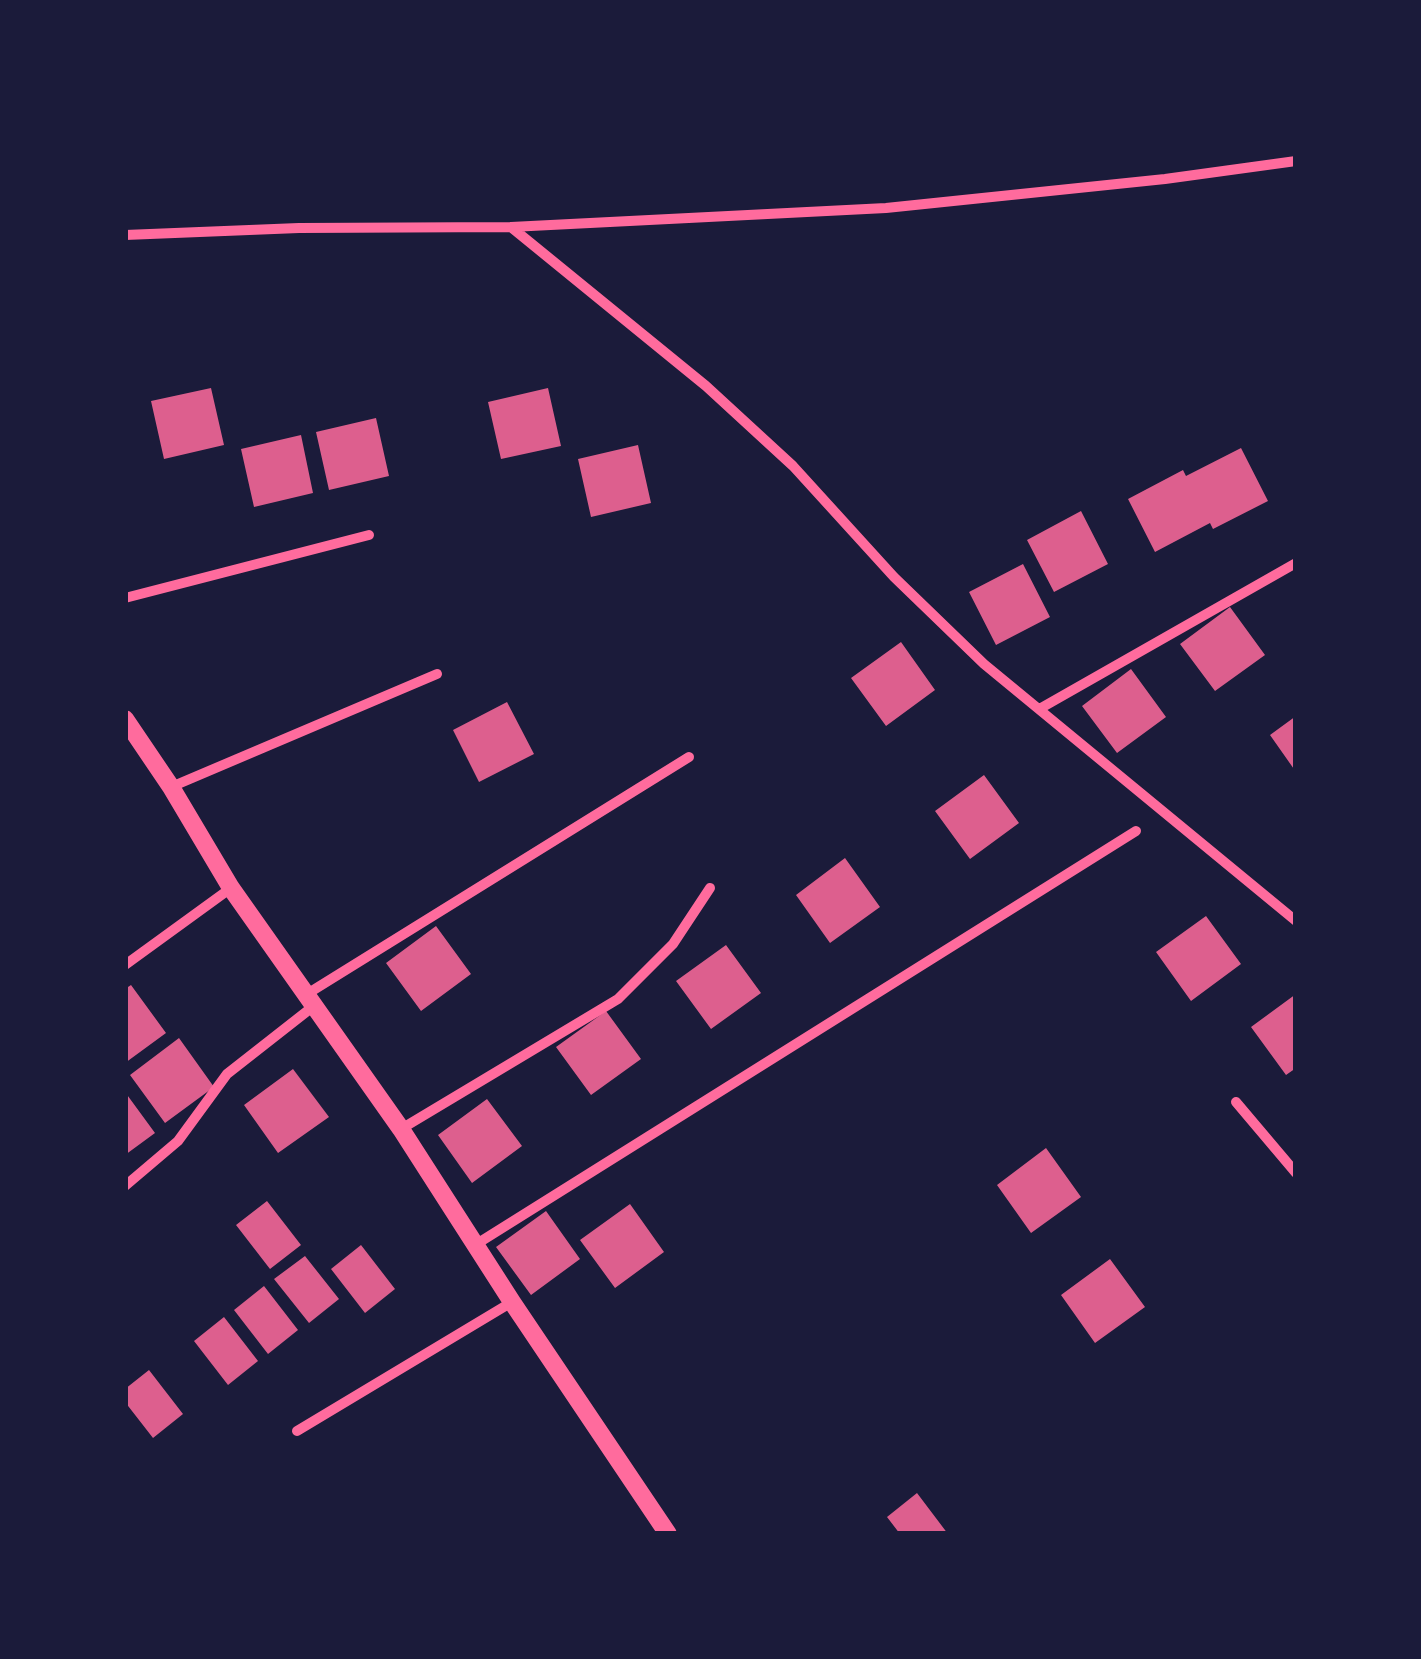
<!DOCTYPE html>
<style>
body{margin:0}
#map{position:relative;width:1421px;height:1659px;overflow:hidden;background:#1b1b3a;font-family:"Source Sans 3",sans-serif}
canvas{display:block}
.frame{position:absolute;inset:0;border:128px solid #1b1b3a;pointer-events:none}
</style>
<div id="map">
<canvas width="1421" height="1659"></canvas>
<div class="frame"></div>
</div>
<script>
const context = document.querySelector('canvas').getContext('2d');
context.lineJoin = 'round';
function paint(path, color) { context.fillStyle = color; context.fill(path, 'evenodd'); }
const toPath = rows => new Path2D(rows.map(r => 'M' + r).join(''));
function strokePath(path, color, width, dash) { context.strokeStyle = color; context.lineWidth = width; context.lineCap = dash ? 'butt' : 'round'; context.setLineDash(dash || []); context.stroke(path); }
const building = toPath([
 [211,388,224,445,164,459,151,401],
 [548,388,561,446,501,459,488,402],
 [376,418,389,476,329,490,316,432],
 [301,435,313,493,254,507,241,449],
 [638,445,651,503,591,517,578,459],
 [1241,448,1268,501,1213,529,1210,523,1155,552,1128,499,1183,470,1186,476],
 [1081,511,1108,564,1054,592,1027,540],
 [1023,564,1050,617,996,645,969,592],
 [1230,607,1265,655,1215,691,1180,644],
 [901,642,935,690,886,726,851,678],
 [1131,669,1166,717,1117,753,1082,706],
 [507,702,534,754,479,782,453,730],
 [1296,716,1296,772,1270,735],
 [984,775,1019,823,970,859,935,811],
 [845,858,880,907,830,943,796,895],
 [1206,916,1241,964,1191,1001,1156,952],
 [436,926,471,974,421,1011,386,963],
 [726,945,761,993,711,1029,676,981],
 [131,985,166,1033,125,1063,125,989],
 [1296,994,1296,1068,1286,1075,1251,1027],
 [606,1011,641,1059,591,1095,556,1047],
 [179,1038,214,1087,165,1123,130,1075],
 [293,1069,329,1117,278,1153,244,1105],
 [125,1092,155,1133,125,1155],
 [487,1099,522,1146,472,1183,438,1135],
 [1046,1148,1081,1197,1031,1233,997,1185],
 [267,1201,301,1245,270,1269,236,1225],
 [630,1204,664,1252,615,1288,580,1240],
 [546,1211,580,1259,531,1295,496,1247],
 [361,1245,395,1289,365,1313,331,1269],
 [305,1256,339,1299,309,1323,274,1279],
 [1110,1259,1145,1307,1095,1343,1061,1295],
 [264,1286,298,1330,268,1354,234,1310],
 [224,1317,258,1361,228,1385,194,1341],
 [149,1370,183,1414,153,1438,125,1402,125,1389],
 [917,1493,948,1534,900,1534,887,1517]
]);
const minor = toPath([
 [511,227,706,386,793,466,894,577,984,664,1296,921],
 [125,235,299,228,511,227,886,208,1165,179,1296,161],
 [125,598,369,535],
 [1041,708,1296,563],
 [171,787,437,674],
 [125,965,231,888],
 [307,994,689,757],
 [1236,1102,1296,1173],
 [401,1129,618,999,673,944,710,888],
 [125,1186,178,1141,227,1074,315,1005],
 [475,1245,1136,831],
 [297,1431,512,1302]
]);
const tertiary = toPath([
 [125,719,171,787,231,888,401,1129,512,1302,668,1534]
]);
paint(building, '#dd5f8e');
strokePath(minor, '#ff6b9d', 10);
strokePath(tertiary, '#ff6b9d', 18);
</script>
